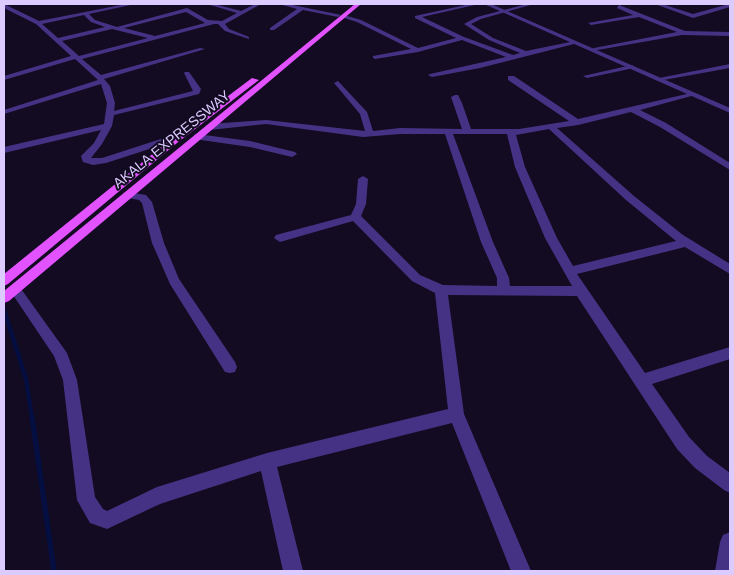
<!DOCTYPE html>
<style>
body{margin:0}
#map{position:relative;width:734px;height:575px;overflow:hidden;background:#130b21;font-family:Arial,sans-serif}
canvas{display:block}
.frame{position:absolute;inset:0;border:5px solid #dccbff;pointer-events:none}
</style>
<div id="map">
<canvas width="734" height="575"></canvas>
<div class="frame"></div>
</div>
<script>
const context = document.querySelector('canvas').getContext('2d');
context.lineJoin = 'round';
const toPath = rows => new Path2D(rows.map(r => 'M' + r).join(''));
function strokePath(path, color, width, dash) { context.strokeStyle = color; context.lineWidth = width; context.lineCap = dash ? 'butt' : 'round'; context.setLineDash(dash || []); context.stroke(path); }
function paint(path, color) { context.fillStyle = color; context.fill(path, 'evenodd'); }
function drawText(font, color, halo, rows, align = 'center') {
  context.font = font + ' Arial,sans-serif'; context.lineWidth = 4; context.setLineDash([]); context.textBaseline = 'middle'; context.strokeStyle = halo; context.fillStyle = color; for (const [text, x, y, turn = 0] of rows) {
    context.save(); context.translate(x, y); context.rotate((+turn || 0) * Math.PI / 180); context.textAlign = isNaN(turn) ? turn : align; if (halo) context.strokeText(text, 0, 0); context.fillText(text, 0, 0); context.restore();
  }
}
const streamFar1 = toPath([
 [4,310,26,379,32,418]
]);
const stream = toPath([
 [32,417,54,571]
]);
const minor = toPath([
 [4,4,39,21,126,4,135,4,89,14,95,20,117,27,187,8,208,20,222,21,237,13,207,4,214,4,241,11,255,4,261,4,225,24,229,29,249,37,249,39,225,31,218,24,214,24,82,59,101,75,200,48,205,49,104,79,110,86,115,103,114,111,193,91,184,73,185,72,189,72,201,89,199,94,114,115,112,126,102,144,91,158,102,158,167,137,177,139,177,143,168,143,106,163,93,165,83,162,81,156,94,143,101,130,4,153,4,147,104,124,107,103,101,84,4,114,4,110,98,80,75,59,4,80,4,76,71,56,36,24,4,8,4,4],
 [186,12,205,23,155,36,124,28,186,12],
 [84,15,91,22,105,27,58,38,42,24,84,15],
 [112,29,148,38,79,56,62,41,112,29],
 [279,4,288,4,341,15,338,17,303,10,274,30,270,30,270,28,297,9,279,4],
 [470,4,479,4,422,17,464,37,513,55,520,53,489,40,464,24,477,17,527,4,534,4,481,19,471,24,493,38,526,51,575,41,578,43,480,68,432,77,428,75,430,74,506,57,462,40,418,52,375,59,373,58,373,56,411,49,357,22,341,17,344,15,361,20,418,48,456,38,415,18,415,16,470,4],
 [655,4,662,4,693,14,729,4,730,7,693,18,655,4],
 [619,5,685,31,730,32,730,36,682,35,592,51,591,50,594,48,677,32,639,17,591,25,588,23,633,15,617,8,619,5],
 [730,64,730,68,658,81,654,79,730,64],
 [632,65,634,66,634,68,587,78,583,76,632,65],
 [508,76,514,76,578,119,691,93,695,95,640,110,666,123,730,163,730,170,660,127,631,112,578,125,557,128,634,196,683,235,730,264,730,274,685,247,577,274,645,373,730,347,730,359,652,384,689,437,707,456,730,473,730,493,724,490,695,468,677,449,577,296,448,295,464,414,531,571,511,571,452,423,277,467,303,571,283,571,261,471,160,504,107,529,90,523,77,500,63,380,54,356,11,292,9,289,11,286,19,286,67,353,77,380,95,497,103,509,107,511,157,487,267,453,448,409,435,293,412,281,353,221,280,242,274,238,276,235,351,215,356,204,358,179,363,176,368,179,366,204,361,216,420,275,443,285,497,286,497,278,481,242,445,134,400,134,363,137,266,124,209,130,205,127,209,124,266,120,365,131,360,114,334,83,338,81,367,112,373,131,400,128,462,129,451,97,455,95,458,95,462,103,471,129,519,129,569,121,508,80,508,76],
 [549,129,626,200,676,241,573,266,557,238,525,167,516,135,549,129],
 [453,134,507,134,515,167,545,238,572,286,510,286,509,278,493,242,453,134],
 [197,134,250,141,295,152,297,154,292,157,250,147,194,139,194,135,197,134],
 [127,192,146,195,152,202,164,243,179,279,235,362,237,367,235,372,230,373,225,372,170,284,152,243,142,203,139,200,123,197,123,193,127,192],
 [730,532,730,571,715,571,720,542,723,535,730,532]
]);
const tertiary = toPath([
 [484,4,491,4,730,108,730,113,484,4]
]);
const primary = toPath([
 [355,4,361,4,9,301,4,303,4,291,355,4],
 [252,78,259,80,177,143,8,284,4,286,4,274,171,139,252,78]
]);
const farStreetnames = [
 ["AKALA EXPRESSWAY",172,140,-39]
];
strokePath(streamFar1, '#050e40', 4.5);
strokePath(stream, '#050e40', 5.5);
paint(minor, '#463284');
paint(tertiary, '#463284');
paint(primary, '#e252ff');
drawText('14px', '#dccbff', '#130b21', farStreetnames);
</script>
